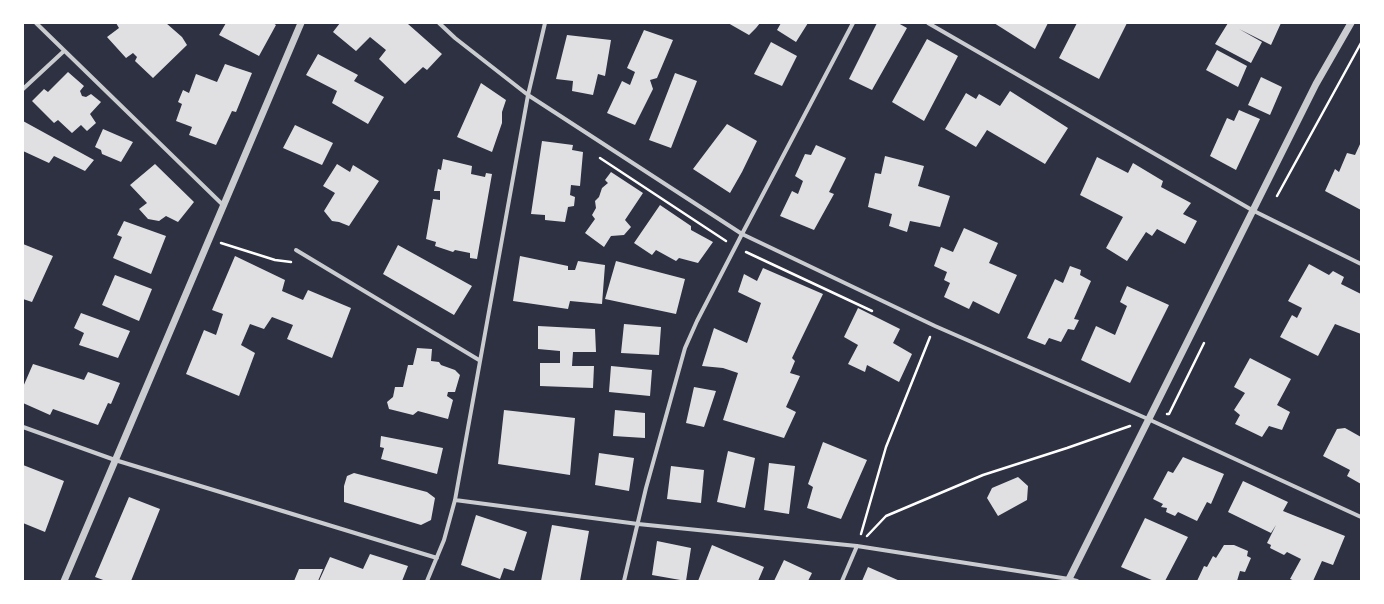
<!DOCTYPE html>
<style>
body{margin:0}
#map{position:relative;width:1384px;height:604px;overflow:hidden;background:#2d3142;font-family:Roboto,sans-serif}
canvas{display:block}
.frame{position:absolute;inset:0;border:24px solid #fff;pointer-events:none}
</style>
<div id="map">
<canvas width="1384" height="604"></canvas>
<div class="frame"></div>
</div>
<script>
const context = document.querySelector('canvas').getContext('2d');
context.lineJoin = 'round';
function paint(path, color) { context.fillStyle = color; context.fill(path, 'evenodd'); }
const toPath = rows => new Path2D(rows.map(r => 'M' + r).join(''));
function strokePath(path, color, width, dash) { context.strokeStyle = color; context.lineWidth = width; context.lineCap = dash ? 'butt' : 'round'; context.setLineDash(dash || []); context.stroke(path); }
const building = toPath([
 [116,23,166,23,182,37,187,45,153,78,135,61,137,57,133,53,126,58,107,37,119,28],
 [226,23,273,23,276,25,259,56,219,35],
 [340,23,409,23,408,24,442,54,427,70,423,67,405,84,379,59,386,50,370,37,356,51,333,32],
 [728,23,760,23,756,28,749,35],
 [781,23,808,23,796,42,777,30],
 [877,23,898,23,907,28,872,90,849,79],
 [994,23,1048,23,1035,49],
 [1077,23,1127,23,1099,79,1059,58],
 [1228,23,1281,23,1271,45,1239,29,1262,42,1251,63,1215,44],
 [644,30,673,40,657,78,650,80,653,89,635,125,607,113,622,81,630,85,635,72,627,68],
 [567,35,611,40,605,76,598,74,593,95,572,91,573,81,556,79],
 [927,39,958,56,924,121,892,102],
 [771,42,797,56,782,86,754,74],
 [1217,50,1247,66,1238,87,1206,70],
 [318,54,358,75,354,81,384,97,368,124,332,103,337,91,306,75],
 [225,64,252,73,236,112,232,111,216,145,189,135,192,127,176,121,182,104,178,102,183,90,189,93,196,74,217,82],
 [68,72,84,86,80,91,82,96,86,97,91,94,101,102,90,114,96,123,87,131,81,125,72,133,58,120,54,123,32,101,44,89,48,92],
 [675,73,697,81,671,148,649,140],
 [1261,77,1282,87,1270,115,1248,105],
 [481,83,506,100,502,112,502,123,492,152,457,137],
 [1010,91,1068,128,1045,164,987,130,976,147,945,129,966,93,976,99,979,94,1000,106],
 [1239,110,1260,119,1236,170,1210,156,1227,118,1234,121],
 [23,121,94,160,85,171,54,156,49,163,23,151],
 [727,124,757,141,742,172,730,193,693,169],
 [295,125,333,143,322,165,283,148],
 [103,129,133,142,121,162,102,154,101,150,95,147],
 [542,141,573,145,572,150,583,152,580,186,571,185,570,195,575,197,574,206,568,207,565,222,545,220,545,215,531,214],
 [1361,142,1361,210,1325,191,1335,169,1339,172,1347,153,1355,155],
 [816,145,846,158,829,192,834,194,814,230,780,216,792,191,798,194,803,181,795,176,805,154,811,155],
 [885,156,924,166,918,186,950,196,940,227,910,221,907,232,889,226,892,214,868,207,875,173,881,174],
 [1097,157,1128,173,1133,163,1163,181,1161,187,1191,203,1183,214,1197,221,1185,244,1157,229,1152,236,1146,232,1127,261,1106,248,1123,217,1080,195],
 [443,159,472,166,471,174,485,177,486,173,492,174,477,259,470,258,470,253,455,250,453,252,435,246,436,242,426,239,433,199,440,200,440,191,434,191,438,169,441,170],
 [155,164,194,202,178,222,166,216,159,221,148,219,139,209,147,203,130,185],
 [337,164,350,172,353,165,379,181,349,226,339,222,332,221,324,211,335,193,323,186],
 [611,172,643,193,625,220,631,227,624,235,611,236,604,247,585,233,595,219,592,215,596,208,595,201,599,197,602,188,608,183,605,180],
 [660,205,691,226,691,230,713,242,698,263,679,258,676,261,656,250,652,255,634,243],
 [124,221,166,236,151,274,113,258,122,237,117,235],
 [964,228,998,243,989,263,1017,275,999,314,973,301,969,309,944,297,950,283,944,280,947,272,934,266,941,247,953,252],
 [23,244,53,256,32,302,23,299],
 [398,245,472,286,454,315,383,274],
 [235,256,285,280,282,291,303,300,308,290,351,308,332,358,287,339,293,325,272,317,264,329,250,324,241,345,255,353,239,396,186,374,204,330,216,335,223,314,212,310],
 [520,256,568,266,568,270,575,270,578,261,605,265,602,304,570,301,568,309,513,301],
 [616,261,685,279,676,314,605,299],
 [1309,264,1329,275,1333,271,1344,277,1341,284,1361,294,1361,334,1335,324,1318,356,1280,337,1292,315,1297,318,1302,308,1288,301],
 [1070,266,1081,270,1080,275,1091,281,1074,319,1079,320,1074,330,1068,329,1061,342,1049,338,1045,345,1027,338,1055,279,1063,283],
 [763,268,823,294,792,358,795,361,790,373,800,376,786,407,796,412,784,438,723,420,738,373,723,368,702,366,714,328,747,343,761,303,738,292,744,274,757,281],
 [115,275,152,289,139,321,102,305],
 [1127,286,1169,305,1130,383,1081,360,1096,326,1115,335,1127,306,1120,302],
 [858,308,900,329,893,343,912,354,899,382,867,365,865,372,848,364,858,345,844,337],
 [81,313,130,331,118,358,79,345,84,333,74,328],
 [624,324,661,327,659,355,621,353],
 [538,326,595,329,596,352,573,352,572,366,594,366,593,388,540,386,540,363,560,363,560,351,538,349],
 [417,348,432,349,431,361,439,362,441,365,455,370,460,375,455,392,448,392,447,396,453,400,448,419,418,411,413,415,389,409,387,402,393,397,395,387,403,387,408,365,413,365],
 [1250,358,1291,379,1277,405,1290,412,1282,430,1269,426,1262,437,1235,424,1240,415,1234,410,1245,393,1234,387],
 [33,364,84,380,88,372,120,383,111,404,108,403,98,425,53,409,50,415,23,403,23,387],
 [611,366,652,370,650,396,609,392],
 [694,387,716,391,704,427,686,423],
 [504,410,575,418,570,475,498,464],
 [615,410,645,413,645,438,613,436],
 [1345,428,1361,437,1361,484,1347,476,1350,470,1323,456,1337,429],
 [381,436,443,448,437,474,381,459,384,448,380,447],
 [823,442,867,460,841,519,807,508,813,487,808,484],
 [728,451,755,458,745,508,717,502],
 [599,453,634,458,629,491,595,485],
 [1183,457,1224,474,1211,504,1207,502,1197,521,1178,512,1175,516,1166,512,1167,508,1161,507,1163,504,1153,499,1168,471,1173,473],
 [769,463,795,466,789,514,764,510],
 [23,465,64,481,45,532,23,523],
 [671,466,704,470,701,503,667,499],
 [354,473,427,492,435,498,431,520,421,525,344,502,344,486,347,476],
 [1018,477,1028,486,1027,500,998,516,987,498,992,488],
 [1243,481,1288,502,1283,511,1345,536,1333,565,1322,561,1313,581,1295,581,1290,579,1301,559,1287,552,1284,555,1270,548,1271,545,1267,543,1276,525,1271,533,1228,512],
 [129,497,160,509,131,581,106,581,95,577],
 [476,515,527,532,514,571,504,568,500,579,461,565],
 [1145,518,1188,537,1165,581,1154,581,1121,567],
 [552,525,589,531,580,581,541,581],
 [657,541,691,548,686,581,652,575],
 [712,545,764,567,758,581,698,581],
 [1224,545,1234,545,1248,551,1247,556,1251,558,1245,572,1240,571,1237,581,1197,581,1204,566,1207,567,1213,556,1216,558],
 [370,554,408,566,402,581,319,581,330,557,363,569],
 [784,560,812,573,808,581,774,581],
 [868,567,900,581,862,581],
 [299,569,323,569,318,581,294,581]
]);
const path = toPath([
 [600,158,726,241],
 [1277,196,1361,43],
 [221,243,275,260,291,262],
 [746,252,872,311],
 [1167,414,1169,414,1204,343],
 [861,534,886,447,930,337],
 [867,536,886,516,983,475,1067,448,1130,426]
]);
const minor = toPath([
 [36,23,223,205],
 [439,23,455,38,528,95,742,234,935,326,1148,419,1361,517],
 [928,23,1252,210,1361,264],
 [23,89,64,51],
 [296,250,479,360],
 [23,427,115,460,437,558],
 [455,500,638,524,857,546,1069,579,1077,581],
 [427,581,444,540,455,500,528,95,545,23],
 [624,581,646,488,685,348,697,321,742,234,853,23],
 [842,581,857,546]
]);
const tertiary = toPath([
 [64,581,301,23],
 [1068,581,1316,84,1351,23]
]);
paint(building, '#e0e0e3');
strokePath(path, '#fff', 2.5);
strokePath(minor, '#caccd0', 4);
strokePath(tertiary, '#caccd0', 7);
</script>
